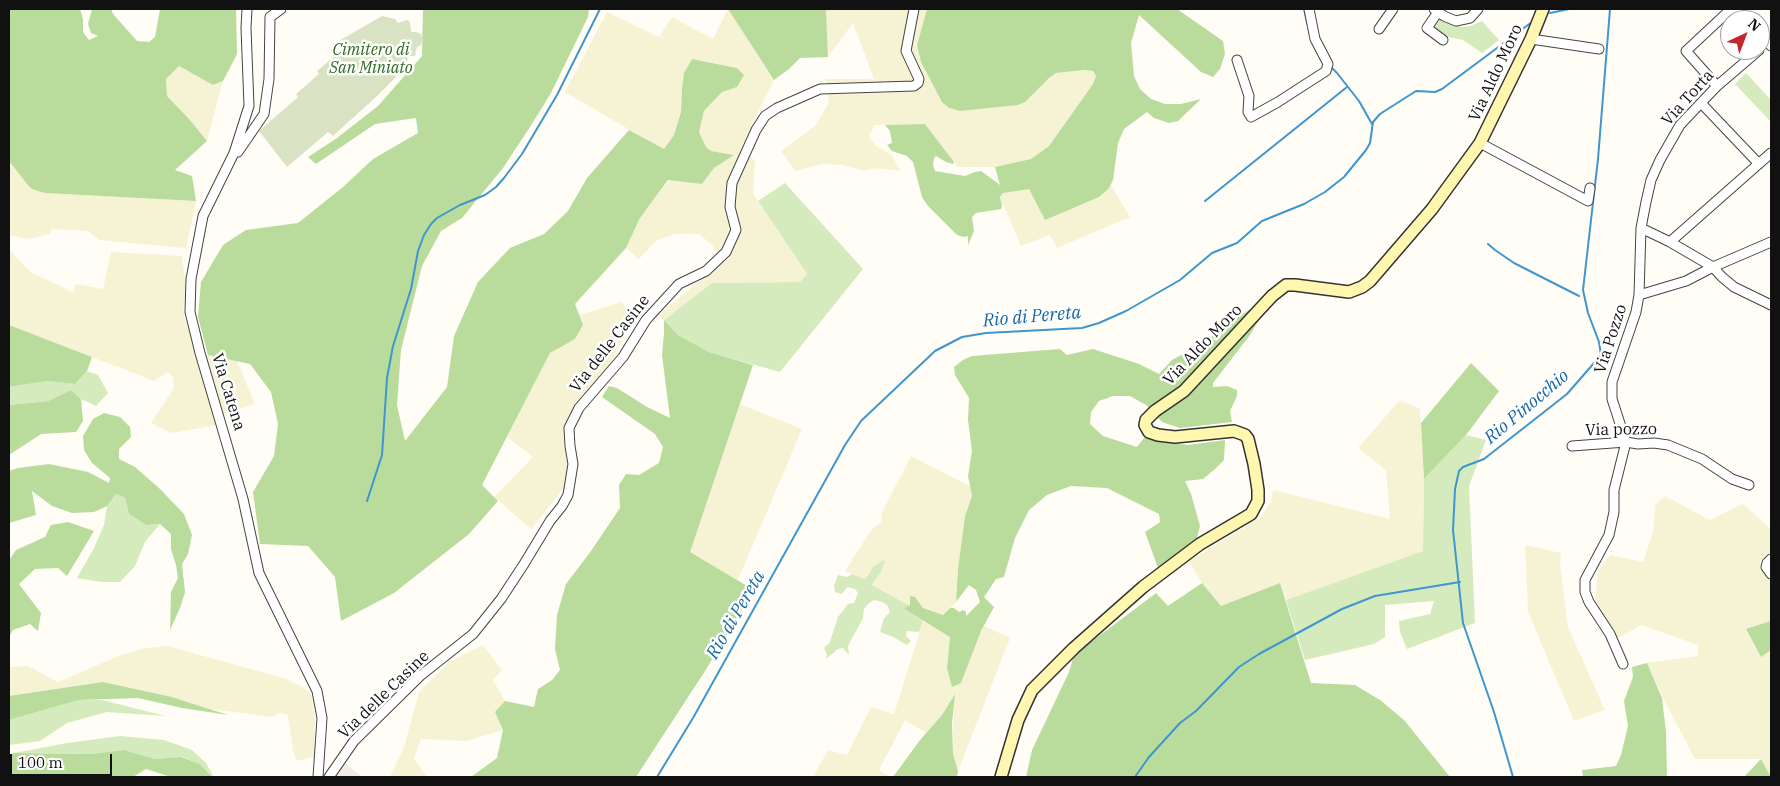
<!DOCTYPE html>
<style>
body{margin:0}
#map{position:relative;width:1780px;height:786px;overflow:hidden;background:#fffdf5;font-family:"IBM Plex Serif",serif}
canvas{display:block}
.frame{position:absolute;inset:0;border:10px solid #111;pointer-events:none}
.north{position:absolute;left:1720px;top:10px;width:50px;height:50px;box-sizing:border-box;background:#fff;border:1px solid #a0a0a0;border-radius:50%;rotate:43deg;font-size:14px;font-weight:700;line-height:20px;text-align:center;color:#111}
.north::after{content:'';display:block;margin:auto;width:18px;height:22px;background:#c4262e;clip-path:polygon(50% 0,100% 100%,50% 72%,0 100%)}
.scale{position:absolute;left:10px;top:754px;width:102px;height:22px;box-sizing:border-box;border:2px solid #111;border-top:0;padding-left:6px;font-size:15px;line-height:18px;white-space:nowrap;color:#111;-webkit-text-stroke:4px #fff;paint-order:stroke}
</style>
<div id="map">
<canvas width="1780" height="786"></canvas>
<div class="frame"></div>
<div class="north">N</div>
<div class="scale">100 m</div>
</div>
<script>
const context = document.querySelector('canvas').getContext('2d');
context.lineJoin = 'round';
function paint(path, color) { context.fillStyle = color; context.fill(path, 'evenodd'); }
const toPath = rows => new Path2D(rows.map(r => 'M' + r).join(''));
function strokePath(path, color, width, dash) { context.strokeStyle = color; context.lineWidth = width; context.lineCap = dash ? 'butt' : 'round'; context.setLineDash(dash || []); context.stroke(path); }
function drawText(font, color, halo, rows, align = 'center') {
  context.font = font + ' "IBM Plex Serif",serif'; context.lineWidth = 5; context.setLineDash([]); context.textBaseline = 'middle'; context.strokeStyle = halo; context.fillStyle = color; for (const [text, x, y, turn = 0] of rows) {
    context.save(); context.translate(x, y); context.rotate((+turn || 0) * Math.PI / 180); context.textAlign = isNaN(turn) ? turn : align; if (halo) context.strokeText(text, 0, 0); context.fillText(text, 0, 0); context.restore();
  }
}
const farmland = toPath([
 [728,9,774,80,741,148,755,161,753,194,807,274,800,282,712,283,664,320,658,316,722,261,712,245,699,234,675,234,656,241,639,259,626,248,640,218,669,180,702,184,714,168,733,155,711,151,706,147,699,132,704,111,722,92,737,87,737,68,692,59,684,73,682,89,681,112,674,135,664,150,565,92,607,12,659,37,672,17,713,39],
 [826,9,927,9,917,45,1017,105,1025,102,1049,78,1056,73,1084,70,1093,71,1096,76,1093,84,1049,146,1031,159,995,167,958,167,925,124,875,125,869,136,875,145,892,155,900,171,877,168,864,171,843,165,822,164,795,171,781,151,815,126,829,102,825,79,874,79,853,23,828,57],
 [179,66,213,85,223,81,207,141,190,120,167,96,166,79],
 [9,161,27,184,45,193,196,201,186,248,99,240,88,231,52,229,50,234,28,239,9,235],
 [1111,185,1130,217,1057,248,1050,235,1021,246,1000,197,1002,193,1029,188,1109,188],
 [9,249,30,272,73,292,76,284,103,289,111,252,182,256,186,287,183,312,196,353,237,361,255,404,214,416,218,425,171,433,151,423,174,388,173,377,168,372,154,381,9,325],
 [622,302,633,320,608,367,575,409,565,426,564,438,569,454,569,469,566,486,531,529,494,497,533,457,507,437,550,353,575,339,583,325,579,315],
 [1400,400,1420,409,1424,479,1423,551,1286,600,1280,583,1221,606,1202,583,1189,561,1261,517,1271,502,1273,490,1390,519,1386,470,1358,448],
 [740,404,802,429,738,580,689,552],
 [911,456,970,486,972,496,965,516,958,569,956,602,943,615,923,608,918,600,910,606,872,585,880,573,871,570,869,574,864,579,845,571,871,530,881,522,882,518,881,514],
 [1665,496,1710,520,1743,504,1771,529,1771,555,1766,556,1759,562,1771,578,1771,621,1746,630,1761,656,1771,650,1771,777,1761,759,1695,759,1665,702,1647,663,1698,656,1698,645,1641,625,1615,640,1595,600,1598,571,1610,555,1643,562,1653,532,1655,505],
 [1525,545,1561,553,1560,563,1568,627,1605,710,1574,721,1528,612],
 [923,621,950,637,947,668,981,632,984,626,1010,638,958,771,953,754,954,695,942,715,926,733,905,720,879,770,890,777,813,777,828,750,847,755,871,707,894,714],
 [483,645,502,670,493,680,505,701,495,713,503,730,467,741,421,739,414,758,427,777,390,777,404,747,419,692,449,662],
 [168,646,286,679,303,687,311,694,315,719,314,757,297,761,293,751,288,715,279,713,272,717,210,709,172,697,103,682,9,696,9,667,28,666,58,682,121,655,141,649]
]);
const green = toPath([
 [1440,19,1461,27,1471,26,1482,21,1499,40,1482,53,1463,40,1448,37,1434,27],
 [1746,73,1771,100,1771,122,1735,84],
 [785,183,863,269,780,372,709,352,678,335,664,320,712,283,800,282,807,274,758,201],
 [87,371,98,375,108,393,96,406,81,399,71,390,48,401,9,405,9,387,48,381,75,384],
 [1466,435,1486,440,1469,486,1475,623,1407,649,1400,632,1399,621,1430,614,1434,601,1385,605,1385,637,1374,644,1305,660,1286,600,1423,551,1424,479],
 [116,494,125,498,129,514,146,525,160,524,145,542,135,566,120,582,101,582,77,578,94,548,104,525,107,506],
 [884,560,885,562,880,573,872,585,908,605,904,609,923,621,919,632,907,631,906,636,911,641,907,645,893,637,880,632,884,618,890,612,887,605,882,602,874,600,868,604,864,609,863,618,848,646,849,655,843,648,838,649,826,659,827,655,824,648,830,642,838,617,848,604,854,603,858,593,855,589,847,587,842,594,835,592,834,586,838,575,847,577,852,574,864,579,869,574,873,567],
 [79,700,102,700,165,716,107,712,67,723,40,741,9,745,9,720],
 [120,736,164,740,192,750,206,763,214,777,200,764,182,757,155,759,124,750,91,754,14,753,67,743]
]);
const forest = toPath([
 [9,9,80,9,83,19,83,32,89,40,98,36,91,33,88,24,92,9,111,9,113,14,137,41,149,42,155,37,160,9,236,9,237,54,223,81,213,85,179,66,166,79,167,96,190,120,207,141,175,170,192,176,196,201,45,193,32,189,27,184,9,161],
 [423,9,589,9,588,17,551,93,530,127,503,168,462,218,441,231,422,266,401,350,397,405,405,441,447,387,454,336,478,282,510,248,544,234,568,211,587,178,629,130,664,149,674,135,681,112,682,89,684,73,692,59,737,68,744,75,737,87,722,92,704,111,699,132,706,147,711,151,734,155,714,168,702,184,668,180,640,218,626,248,575,304,583,325,575,339,550,353,482,485,498,501,469,534,394,593,341,621,335,577,308,546,260,544,253,492,274,456,278,424,271,392,250,364,208,355,198,317,201,282,223,245,246,230,298,223,343,187,373,159,418,133,416,118,375,124,316,164,308,157,337,138,378,106,422,56],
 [728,9,826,9,828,57,800,58,789,69,774,80],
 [927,9,1177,9,1223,41,1225,54,1220,69,1213,77,1201,72,1139,15,1131,43,1134,76,1140,89,1151,99,1165,104,1181,104,1201,99,1178,121,1169,123,1154,118,1147,112,1124,129,1118,143,1113,180,1109,188,1099,197,1045,220,1029,189,1003,193,1000,197,1002,205,1001,209,976,213,972,217,974,231,968,245,968,236,963,237,957,235,928,206,922,197,913,162,907,156,892,151,887,145,892,143,890,131,885,125,925,124,954,162,953,164,946,162,936,156,934,158,933,165,935,171,965,176,975,172,981,171,1000,185,995,167,1031,159,1049,146,1093,84,1096,76,1093,71,1084,70,1056,73,1049,78,1025,102,1018,105,960,111,949,108,942,102,921,62,917,45],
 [1249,310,1262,315,1250,335,1213,383,1213,387,1227,386,1237,390,1237,396,1230,411,1232,422,1180,428,1162,422,1146,405,1130,396,1113,396,1099,401,1091,412,1090,424,1103,436,1137,447,1144,438,1161,442,1188,445,1225,440,1224,460,1215,469,1203,479,1185,481,1191,494,1200,526,1197,538,1158,568,1145,532,1160,522,1159,514,1107,488,1071,486,1047,495,1029,510,1015,538,1004,577,996,579,984,597,994,607,981,631,961,683,952,687,947,668,950,637,904,609,908,605,910,606,910,596,915,597,923,608,943,615,950,608,954,608,959,612,963,610,966,612,966,616,980,602,976,590,969,585,956,602,958,569,965,516,972,496,968,476,972,451,968,420,969,398,955,375,954,367,963,360,972,356,1060,349,1067,355,1093,349,1139,364,1159,374,1172,360,1181,355,1188,358,1197,348,1225,326],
 [664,320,678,335,709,352,753,365,690,552,754,590,705,671,636,777,471,777,497,758,503,730,495,712,505,701,534,707,538,689,552,680,560,670,555,649,557,615,566,584,591,551,620,508,619,485,626,474,639,475,659,463,663,447,655,434,602,397,609,386,617,388,647,407,670,418,662,355,664,333],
 [9,325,92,357,87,371,75,384,48,381,9,387],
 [1471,363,1499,391,1466,435,1424,479,1421,423],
 [71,390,81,399,83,421,76,432,41,434,9,455,9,405,48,401],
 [104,413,120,417,130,427,131,437,119,449,119,459,135,467,159,488,184,514,192,535,188,554,182,564,185,592,180,608,170,630,171,592,178,578,176,565,171,549,171,534,160,524,146,525,129,514,125,498,116,494,107,506,94,512,72,513,52,506,32,491,36,515,9,523,9,471,18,468,49,464,88,472,109,483,110,478,92,463,84,450,83,436,93,419],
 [68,522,94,531,67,576,58,568,35,569,19,584,41,613,38,631,30,624,13,630,9,637,9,560,16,550,45,537,51,525],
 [1202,583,1221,606,1280,583,1311,683,1355,685,1380,700,1404,720,1450,777,1026,777,1032,750,1069,672,1074,655,1156,593,1168,606],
 [1771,621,1771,650,1761,657,1746,629],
 [1647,663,1662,698,1666,732,1667,777,1583,777,1582,770,1616,766,1621,755,1628,726,1624,701,1633,677,1632,667],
 [103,682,172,697,228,715,182,708,138,698,79,700,9,720,9,696],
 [955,694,952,723,953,754,958,771,957,777,893,777,920,740,942,715],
 [124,750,155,759,181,757,200,764,213,777,171,777,146,769,133,777,9,777,9,755,14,753,91,754],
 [1761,759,1771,777,1744,777]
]);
const cemetery = toPath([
 [382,16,395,19,398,23,407,20,410,22,411,32,416,32,421,34,423,39,421,45,417,47,415,56,409,56,404,69,377,96,333,136,328,132,287,167,259,131,298,97,296,94,319,74,317,71,342,50,337,42]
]);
const plaza = toPath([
 [344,762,362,777,334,777]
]);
const stream = toPath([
 [1304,9,1311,39],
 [1550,13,1569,9],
 [1314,46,1321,59],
 [1330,66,1337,73,1359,101,1372,124],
 [1205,201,1347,87],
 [1488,244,1495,250,1514,263,1579,296],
 [367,501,382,455,387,378,393,346,411,289,418,251,424,235,431,224,437,218,460,205,485,195,496,187,504,178,522,154,557,95,600,9],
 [657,777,693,718,845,445,861,421,935,351,962,337,986,333,1082,328,1099,323,1126,311,1180,280,1212,253,1237,243,1262,221,1304,204,1325,192,1344,177,1366,150,1370,143,1373,122,1380,114,1416,91,1435,92,1442,89,1532,22],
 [1135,777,1149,757,1180,723,1196,711,1239,667,1259,654,1342,609,1375,596,1460,582],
 [1513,777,1494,712,1463,623,1453,530,1455,489,1459,471,1463,467,1484,459,1567,394,1601,355,1599,342,1588,313,1583,290,1598,159,1610,9]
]);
const minor = toPath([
 [247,9,246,28,249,106,234,153,203,216,191,279,190,312,200,353,243,499,259,573,317,691,322,718,318,777],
 [1434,9,1444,16,1456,21,1470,18,1478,9],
 [1734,9,1745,20],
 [1438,12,1427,28,1443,40],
 [1379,29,1393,9],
 [1760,36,1771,46],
 [1531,39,1599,49],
 [1237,60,1249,96,1248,112,1251,117,1278,102,1326,71,1328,64,1315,39,1309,9],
 [1717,86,1686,51,1731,9],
 [1701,103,1759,164],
 [1480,143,1588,201,1590,188],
 [238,152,264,114,269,79,270,17,281,9],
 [1641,228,1670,242,1771,153],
 [1670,242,1713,267,1722,277,1734,287,1771,305],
 [1639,295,1686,281,1713,267,1771,242],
 [1572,446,1626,442,1638,444,1654,443,1668,445,1702,459,1732,479,1749,485],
 [1771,559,1767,563,1766,567,1771,574],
 [1623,664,1610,634,1589,602,1585,592,1585,580,1609,535,1614,512,1614,490,1626,442,1612,399,1612,382,1636,312,1639,295,1641,228,1646,202,1651,180,1660,160,1680,125,1717,86,1759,50],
 [329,777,354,741,420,676,473,634,501,599,524,564,550,521,562,506,568,495,573,464,570,446,569,428,579,408,623,357,646,320,679,284,706,271,726,252,736,230,730,207,732,183,756,130,765,116,777,108,820,89,914,86,918,83,919,79,906,51,914,9]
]);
const secondary = toPath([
 [1001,777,1018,720,1032,690,1074,648,1143,587,1200,544,1251,514,1258,501,1258,490,1254,464,1248,439,1245,435,1234,431,1175,437,1158,435,1149,432,1145,425,1146,420,1155,411,1184,391,1272,296,1286,285,1295,285,1349,292,1362,287,1370,281,1432,209,1480,143,1531,39,1543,9]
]);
const parkNames = [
 ["Cimitero di",371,50],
 ["San Miniato",371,68]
];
const streetNames = [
 ["Via Aldo Moro",1496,73,-65],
 ["Via Torta",1688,98,-48],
 ["Via Pozzo",1611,339,-72],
 ["Via delle Casine",610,344,-52],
 ["Via Aldo Moro",1203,345,-46],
 ["Via Catena",228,392,73],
 ["Via pozzo",1621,430,-1],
 ["Via delle Casine",384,695,-44]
];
const waterNames = [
 ["Rio di Pereta",1032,317,-5],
 ["Rio Pinocchio",1527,407,-40],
 ["Rio di Pereta",736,615,-60]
];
paint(farmland, '#f6f3d4');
paint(green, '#d5ebbd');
paint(forest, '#b9dc9c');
paint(cemetery, '#d9e3c4');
paint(plaza, '#f1ede2');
strokePath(stream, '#3f96cf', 2);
strokePath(minor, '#444', 11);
strokePath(secondary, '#333', 14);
strokePath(minor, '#fff', 9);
strokePath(secondary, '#fff6b0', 11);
drawText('italic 16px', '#2f6b1f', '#fff', parkNames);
drawText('16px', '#111', '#fff', streetNames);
drawText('italic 18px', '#1768a6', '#fff', waterNames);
</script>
